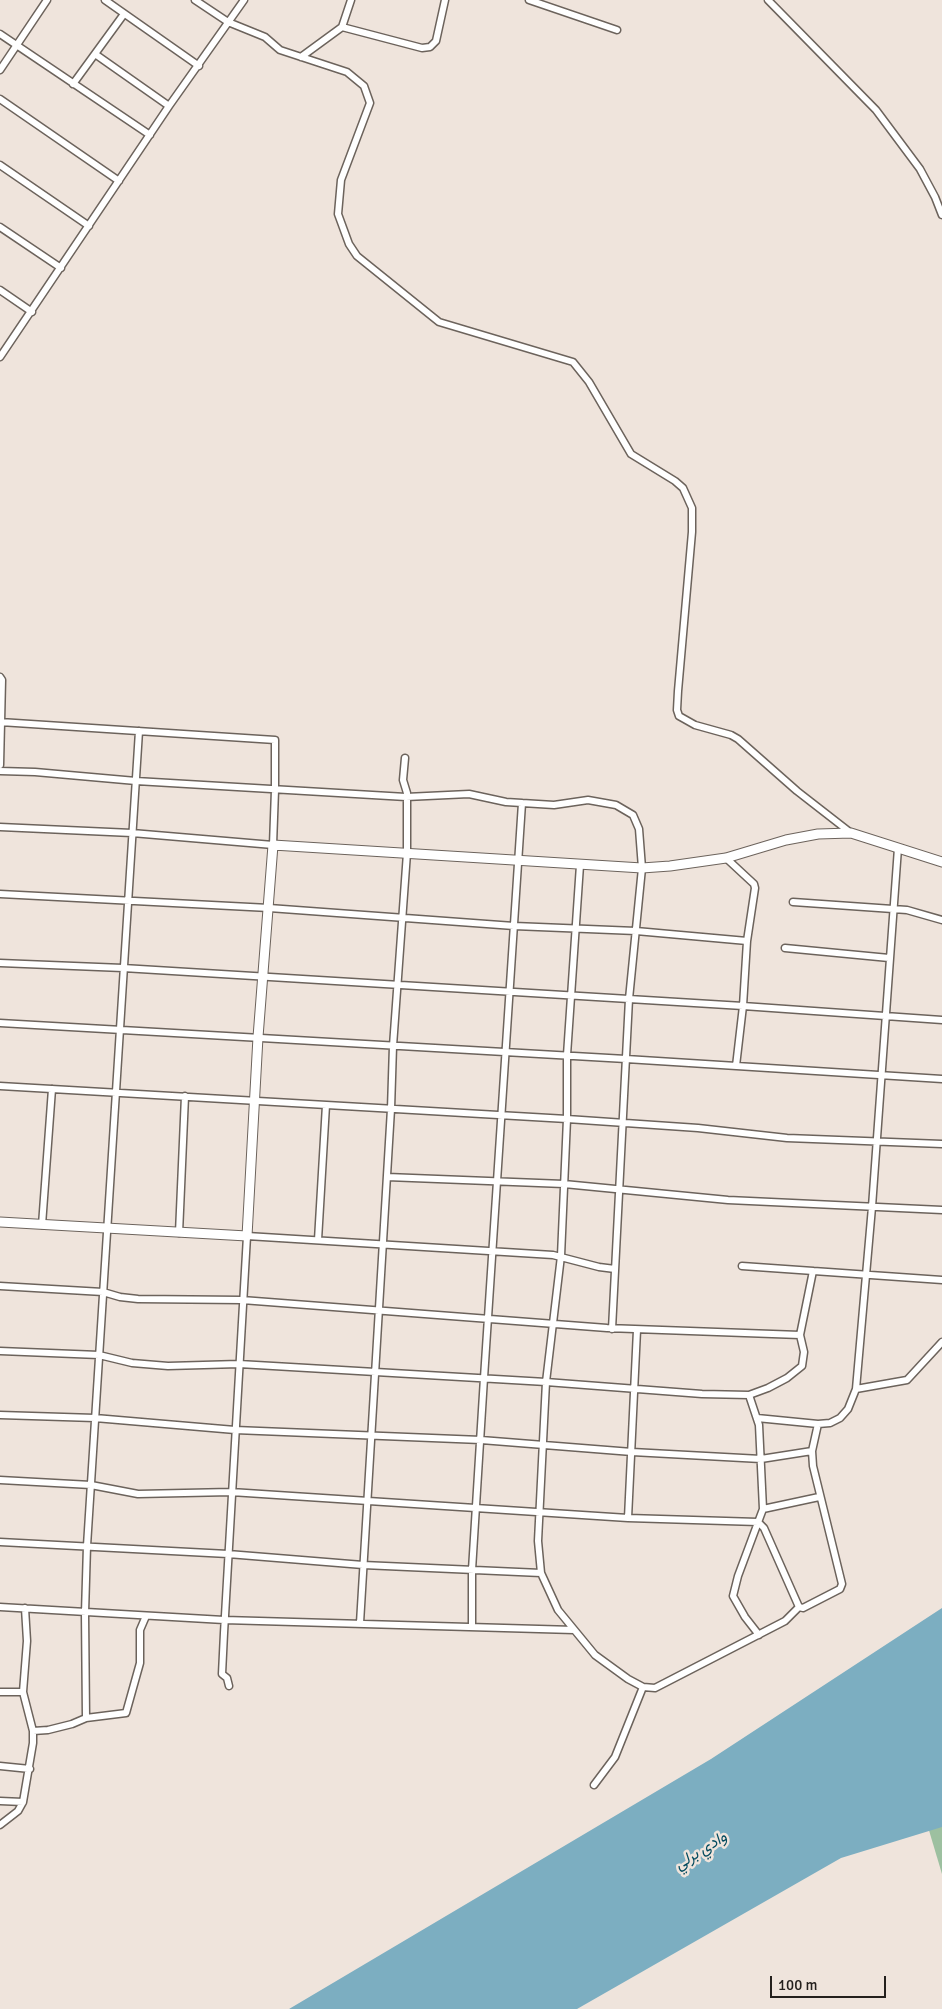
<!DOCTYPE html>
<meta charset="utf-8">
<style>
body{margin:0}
#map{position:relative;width:942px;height:2009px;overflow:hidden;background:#efe4dc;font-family:Signika,sans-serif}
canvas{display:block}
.scale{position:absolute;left:770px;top:1976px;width:116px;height:22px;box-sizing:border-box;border:2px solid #24201d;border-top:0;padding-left:6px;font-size:15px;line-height:18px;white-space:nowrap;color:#24201d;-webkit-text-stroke:4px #efe4dc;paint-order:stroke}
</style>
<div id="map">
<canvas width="942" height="2009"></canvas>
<div class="scale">100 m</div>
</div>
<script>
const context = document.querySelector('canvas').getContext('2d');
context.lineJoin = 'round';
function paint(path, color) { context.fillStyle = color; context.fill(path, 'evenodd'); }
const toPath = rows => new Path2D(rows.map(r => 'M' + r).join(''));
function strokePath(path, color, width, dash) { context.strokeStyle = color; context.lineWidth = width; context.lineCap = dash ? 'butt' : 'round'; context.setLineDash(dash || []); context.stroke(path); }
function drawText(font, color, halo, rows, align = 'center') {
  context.font = font + ' Signika,Vazirmatn,sans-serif'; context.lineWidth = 5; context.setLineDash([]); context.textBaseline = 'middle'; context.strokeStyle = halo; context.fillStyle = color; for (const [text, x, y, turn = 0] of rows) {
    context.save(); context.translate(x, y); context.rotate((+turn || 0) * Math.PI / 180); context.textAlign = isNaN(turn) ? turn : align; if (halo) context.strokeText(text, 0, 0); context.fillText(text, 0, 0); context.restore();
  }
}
const forest = toPath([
 [942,1824,942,1874,928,1827]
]);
const water = toPath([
 [942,1608,942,1827,841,1858,577,2009,289,2009,711,1759]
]);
const street = toPath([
 [105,0,199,66],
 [195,0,228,22,265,37,280,50,347,72,364,86,370,103,341,180,338,214,349,244,357,256,439,322,573,362,589,382,631,454,675,481,683,488,692,508,692,532,678,691,677,710,679,716,695,725,731,735,738,739,797,791,851,833],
 [529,0,617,30],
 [768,0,876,110,920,169,935,197,942,215],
 [342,27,422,48,430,47,436,41,445,0],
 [0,34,150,135],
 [95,54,169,106],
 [301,57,342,27,351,0],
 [0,70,47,0],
 [73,84,124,14],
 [0,99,119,181],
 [0,165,89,226],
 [0,227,61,268],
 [0,290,32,312],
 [0,357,169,106,244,0],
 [0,677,2,680,0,765],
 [0,722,275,740,275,790,273,845,132,833,0,827],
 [0,771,35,772,136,781,406,797,469,794,506,802,554,805,588,800,616,805,633,815,639,829,642,868,629,999,612,1329],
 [726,858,754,884,755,888,747,941,743,1006,736,1066],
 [580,865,567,1055,567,1119,561,1256,546,1382,538,1541,541,1573,558,1610,595,1655,628,1679,643,1687,655,1688,785,1621,799,1607,803,1608,840,1589,842,1584,813,1466,812,1451,818,1424],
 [0,894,269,908,514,926,636,931,747,941],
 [793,902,907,910,942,920],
 [785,948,889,958],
 [0,963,123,968,743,1006,942,1020],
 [0,1023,626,1059,942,1079],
 [0,1086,567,1119,698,1128,787,1138,942,1144],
 [387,1177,564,1184,728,1200,942,1210],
 [42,1225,52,1089],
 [179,1233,185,1096],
 [318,1240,326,1105],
 [742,1266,942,1280],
 [0,1286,103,1292,120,1297,138,1299,242,1300,607,1328,800,1335],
 [0,1351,99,1355,132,1363,168,1366,239,1364,546,1382,702,1394,749,1395,768,1388,787,1378,802,1366,804,1352,800,1335,813,1271],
 [856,1389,907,1380,942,1342],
 [749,1395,759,1425,763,1509,738,1576,733,1596,745,1617,759,1635],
 [0,1415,95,1418,235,1430,481,1440,632,1452,761,1459,812,1451],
 [757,1418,818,1424,830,1423,840,1418,848,1409,856,1389,872,1207,898,848],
 [0,1480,91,1485,138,1494,231,1492,628,1518,758,1522,764,1528,799,1607],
 [763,1509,819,1497],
 [628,1518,637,1330],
 [0,1542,228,1554,363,1565,541,1573],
 [0,1607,224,1620,574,1630],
 [360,1623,391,1109,393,1046,407,853,407,793,403,780,405,758],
 [472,1627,472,1570,484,1378,522,803],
 [229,1686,227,1678,222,1674,224,1633,247,1236,553,1255,599,1267,615,1269],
 [0,1692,23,1692],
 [86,1718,85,1613,87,1546,139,731],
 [33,1731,48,1730,72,1724,86,1718,126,1713,140,1663,140,1630,146,1616],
 [0,1766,30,1769],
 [594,1785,615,1757,643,1687],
 [0,1801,23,1802],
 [0,1825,18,1811,23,1802,33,1743,33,1731,23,1692,27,1641,25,1608]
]);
const secondary = toPath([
 [0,1222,247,1236,258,1037,273,845,642,868,670,866,726,858,786,840,818,834,851,833,942,862]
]);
const waterNames = [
 ["وادي برلي",701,1851,-32]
];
paint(forest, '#9dc0a0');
paint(water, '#7caec1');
strokePath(street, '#6c635c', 9);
strokePath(secondary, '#6c635c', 11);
strokePath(street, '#fff', 6);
strokePath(secondary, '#fff', 9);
drawText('italic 16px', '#00495d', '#efe4dc', waterNames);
</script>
